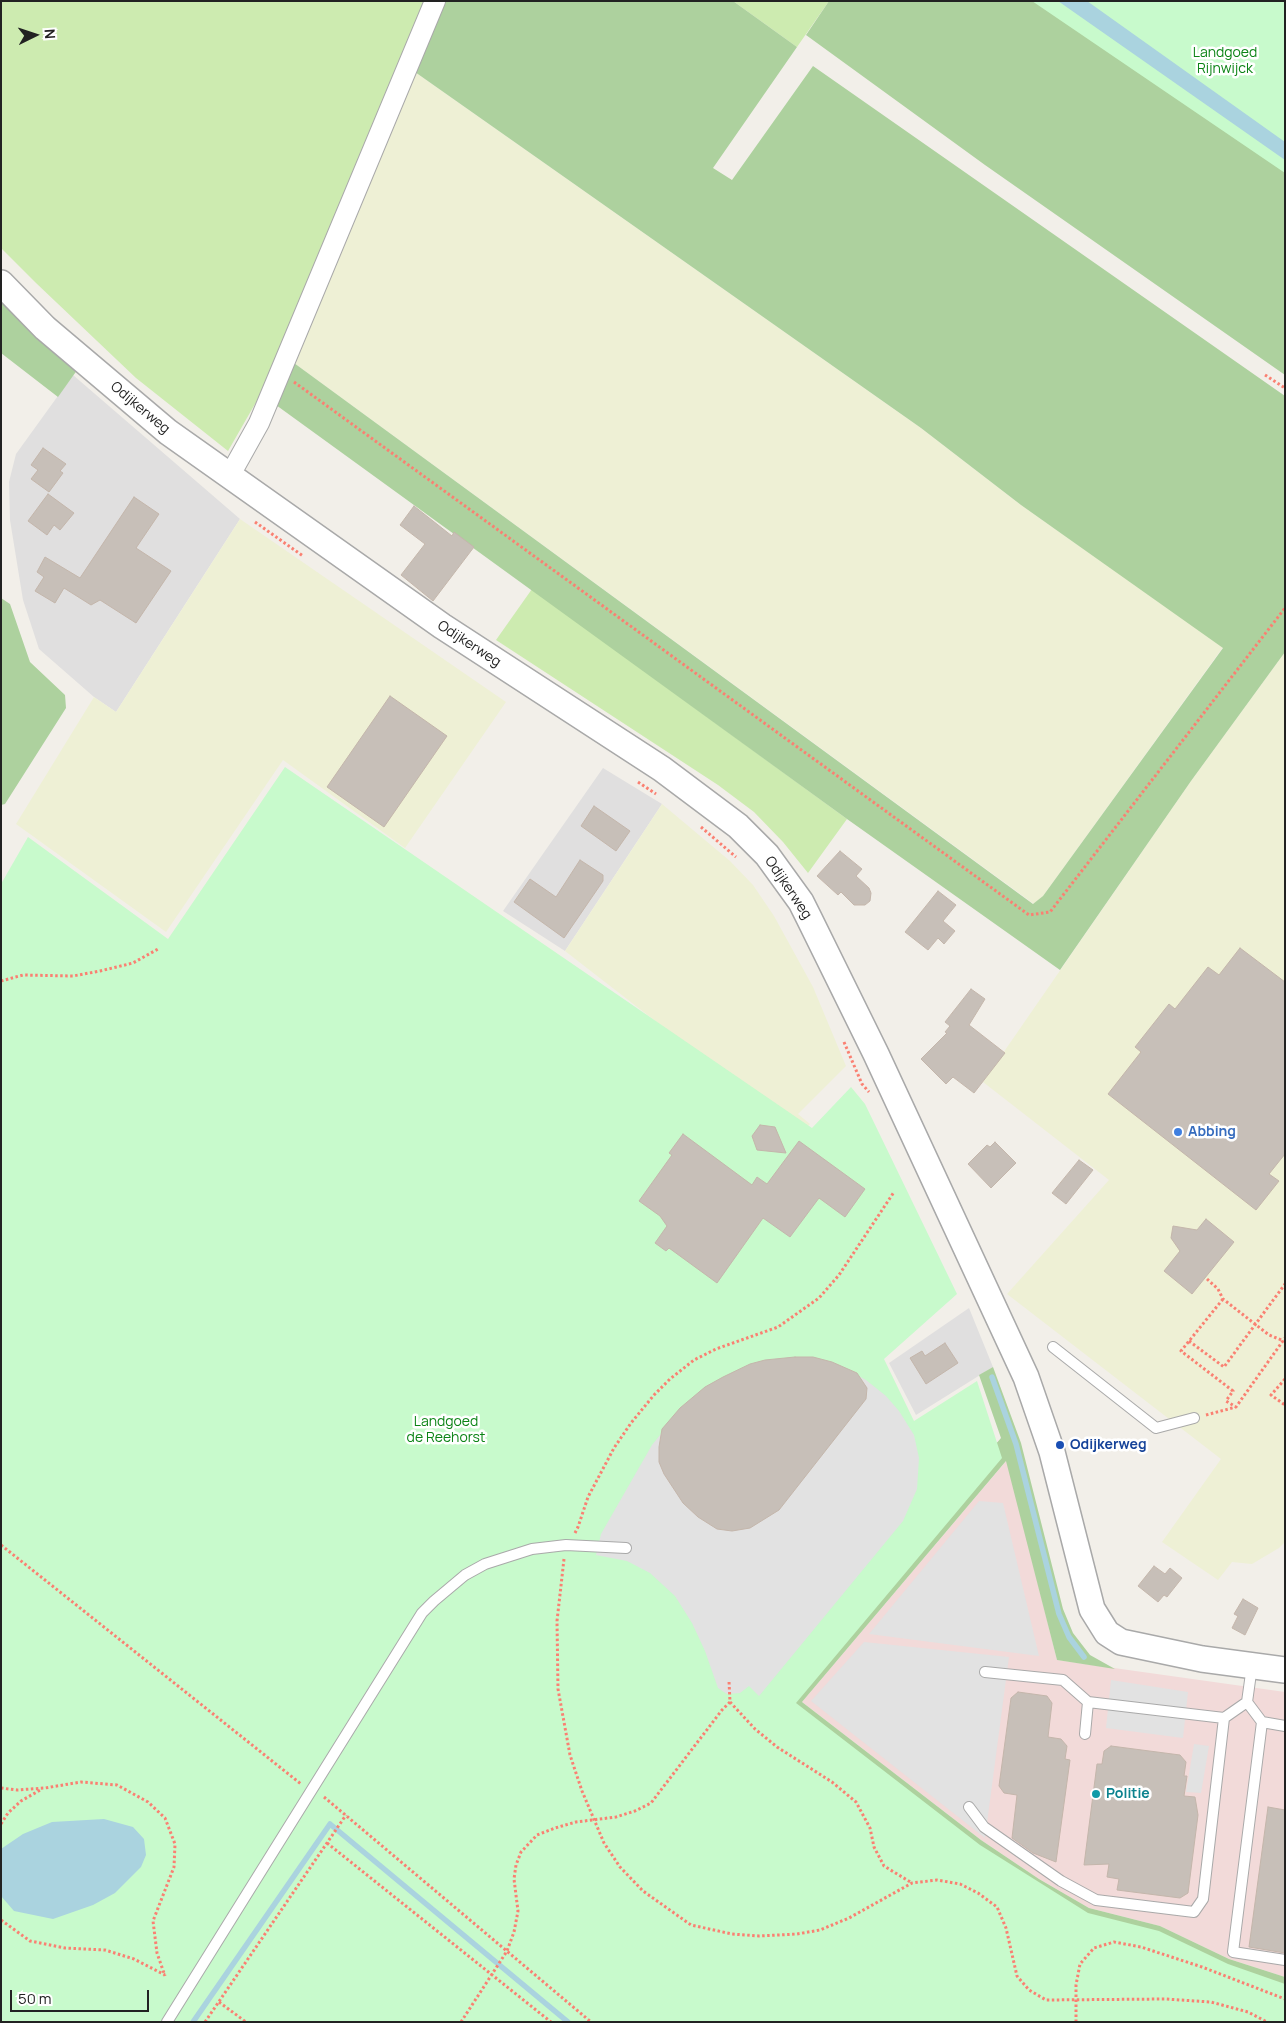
<!DOCTYPE html>
<style>
body{margin:0}
#map{position:relative;width:1286px;height:2023px;overflow:hidden;background:#f2efe9;font-family:Manrope,sans-serif}
canvas{display:block}
.frame{position:absolute;inset:0;border:2px solid #222;pointer-events:none}
.north{position:absolute;left:10px;top:10px;width:50px;height:50px;-webkit-text-stroke:4px #fff;paint-order:stroke;rotate:86deg;font-size:14px;font-weight:700;line-height:20px;text-align:center;color:#222}
.north::after{content:'';display:block;margin:auto;width:18px;height:22px;background:#222;clip-path:polygon(50% 0,100% 100%,50% 72%,0 100%)}
.scale{position:absolute;left:10px;top:1990px;width:139px;height:22px;box-sizing:border-box;border:2px solid #222;border-top:0;padding-left:6px;font-size:15px;line-height:18px;white-space:nowrap;color:#222;-webkit-text-stroke:4px #fff;paint-order:stroke}
</style>
<div id="map">
<canvas width="1286" height="2023"></canvas>
<div class="frame"></div>
<div class="north">N</div>
<div class="scale">50 m</div>
</div>
<script>
const context = document.querySelector('canvas').getContext('2d');
context.lineJoin = 'round';
function paint(path, color) { context.fillStyle = color; context.fill(path, 'evenodd'); }
const toPath = rows => new Path2D(rows.map(r => 'M' + r).join(''));
function strokePath(path, color, width, dash) { context.strokeStyle = color; context.lineWidth = width; context.lineCap = dash ? 'butt' : 'round'; context.setLineDash(dash || []); context.stroke(path); }
function drawText(font, color, halo, rows, align = 'center') {
  context.font = font + ' Manrope,sans-serif'; context.lineWidth = 5; context.setLineDash([]); context.textBaseline = 'middle'; context.strokeStyle = halo; context.fillStyle = color; for (const [text, x, y, turn = 0] of rows) {
    context.save(); context.translate(x, y); context.rotate((+turn || 0) * Math.PI / 180); context.textAlign = isNaN(turn) ? turn : align; if (halo) context.strokeText(text, 0, 0); context.fillText(text, 0, 0); context.restore();
  }
}
const residential = toPath([
 [73,375,240,519,116,712,94,697,39,649,23,600,10,520,9,482,16,454],
 [603,768,662,804,565,951,503,911],
 [969,1308,993,1367,916,1415,889,1363]
]);
const commercial = toPath([
 [1007,1460,1057,1660,1285,1692,1285,1977,1229,1959,1160,1926,1089,1908,1039,1879,981,1840,802,1702]
]);
const farmland = toPath([
 [415,72,921,428,1021,505,1223,647,1043,896,1034,904,294,363],
 [240,519,506,702,405,848,283,760,166,932,16,824,94,697,116,712],
 [1285,652,1285,1542,1279,1548,1252,1564,1232,1562,1218,1580,1162,1542,1221,1459,1007,1294,1109,1180,983,1082,1191,781],
 [662,804,730,861,753,885,774,916,813,987,846,1066,798,1114,810,1124,801,1134,565,951]
]);
const grass = toPath([
 [1,1,426,1,259,397,228,451,136,378,36,283,1,248],
 [733,1,829,1,797,47],
 [532,589,847,819,808,873,783,842,754,812,718,785,496,640]
]);
const forest = toPath([
 [445,1,733,1,797,47,713,168,732,180,813,66,1285,396,1285,652,1191,781,1060,970,847,819,276,405,294,363,1033,904,1043,896,1223,648,1021,505,921,428,415,72],
 [829,1,1058,1,1285,160,1285,375,985,165,806,35],
 [1,292,80,366,58,397,1,353],
 [1,598,10,604,30,662,65,695,66,708,5,804,1,805],
 [993,1367,1021,1443,1063,1609,1073,1633,1090,1655,1115,1669,1057,1660,1006,1461,802,1702,981,1840,1039,1879,1089,1908,1160,1926,1229,1959,1285,1977,1285,2022,1014,2022,775,1702,1001,1438,979,1375]
]);
const park = toPath([
 [1032,1,1285,1,1285,173],
 [285,767,812,1128,851,1087,865,1104,957,1294,884,1359,914,1421,977,1381,1002,1458,796,1703,980,1845,1088,1913,1159,1931,1228,1964,1285,1984,1285,2022,1,2022,1,884,28,837,168,939]
]);
const parking = toPath([
 [841,1366,866,1380,886,1396,899,1411,914,1435,919,1458,917,1489,903,1521,759,1696,749,1686,740,1693,727,1694,718,1688,705,1651,692,1623,675,1596,650,1573,627,1561,596,1555,601,1534,652,1445,681,1409],
 [979,1501,1003,1503,1039,1656,869,1634],
 [864,1642,1009,1657,985,1838,811,1701],
 [1111,1680,1188,1692,1183,1738,1106,1728],
 [1194,1744,1209,1746,1201,1793,1186,1792]
]);
const water = toPath([
 [1058,1,1087,1,1285,142,1285,160],
 [104,1819,133,1827,144,1839,146,1855,141,1867,115,1893,93,1905,53,1919,14,1911,1,1896,1,1849,23,1834,52,1822]
]);
const stream = toPath([
 [992,1377,1016,1444,1059,1614,1069,1637,1084,1657],
 [193,2022,330,1824,568,2022]
]);
const building = toPath([
 [43,448,66,464,60,471,63,473,49,492,31,479,38,470,31,465,43,448],
 [48,494,74,513,60,530,54,525,47,535,28,521,48,494],
 [134,497,159,514,136,548,171,571,136,623,100,600,91,605,64,588,55,603,35,591,44,577,37,572,45,557,80,578,134,497],
 [414,506,452,536,454,532,474,547,433,601,401,575,425,544,400,525,414,506],
 [390,696,447,736,384,827,327,787,390,696],
 [594,806,630,831,616,851,581,826,594,806],
 [840,851,862,869,856,876,869,888,871,893,870,901,865,905,854,905,841,892,838,895,817,876,840,851],
 [580,860,603,875,603,881,564,938,514,902,530,879,556,897,580,860],
 [938,891,956,905,943,921,955,931,944,944,938,938,928,950,905,932,938,891],
 [1240,948,1285,982,1285,1154,1269,1174,1279,1181,1256,1210,1108,1094,1141,1052,1135,1047,1169,1004,1175,1009,1208,967,1219,975,1240,948],
 [971,989,985,999,969,1025,1005,1053,974,1093,953,1077,946,1084,921,1059,947,1033,945,1032,950,1026,945,1022,971,989],
 [760,1125,775,1127,786,1153,757,1150,752,1136,760,1125],
 [683,1134,752,1185,757,1177,767,1184,799,1141,865,1189,845,1217,819,1198,790,1237,763,1218,717,1283,669,1248,666,1251,655,1243,667,1226,660,1216,639,1201,672,1155,669,1153,683,1134],
 [995,1142,1016,1163,991,1188,968,1164,987,1145,990,1147,995,1142],
 [1079,1160,1093,1170,1066,1204,1052,1193,1079,1160],
 [1206,1219,1234,1242,1192,1294,1164,1271,1180,1251,1171,1238,1173,1226,1197,1230,1206,1219],
 [945,1343,958,1363,926,1384,910,1358,922,1351,925,1356,945,1343],
 [795,1357,813,1357,832,1362,857,1373,867,1388,866,1399,779,1510,750,1528,732,1531,717,1529,698,1517,683,1503,664,1474,659,1462,659,1447,662,1429,680,1408,705,1387,723,1377,750,1364,765,1360,795,1357],
 [1154,1566,1165,1574,1170,1568,1182,1578,1167,1597,1164,1595,1158,1602,1138,1586,1154,1566],
 [1243,1599,1258,1608,1245,1635,1232,1628,1238,1616,1234,1614,1243,1599],
 [1018,1692,1047,1696,1052,1703,1048,1737,1061,1739,1067,1746,1065,1759,1070,1760,1056,1862,1033,1853,1012,1838,1017,1795,1004,1793,999,1786,1011,1698,1018,1692],
 [1111,1746,1180,1755,1186,1762,1184,1776,1187,1776,1184,1796,1195,1797,1198,1815,1188,1893,1180,1898,1117,1890,1119,1879,1107,1877,1109,1864,1084,1865,1097,1764,1102,1764,1104,1751,1111,1746],
 [1268,1807,1285,1810,1285,1953,1249,1947,1268,1807]
]);
const path = toPath([
 [1265,375,1285,388],
 [294,382,1029,915,1050,912,1285,608],
 [255,522,303,556],
 [638,782,656,794],
 [701,827,736,857],
 [1,981,23,975,73,976,100,971,133,963,158,949],
 [844,1042,862,1084,869,1092],
 [1207,1279,1218,1289,1223,1299,1269,1335,1284,1341],
 [1223,1299,1181,1351,1233,1391,1226,1401,1236,1407],
 [1189,1341,1224,1367,1285,1284],
 [1285,1379,1271,1395,1285,1405],
 [1206,1415,1236,1407,1285,1338],
 [575,1533,578,1527,588,1497,614,1448,631,1423,654,1395,670,1379,694,1360,716,1349,778,1327,819,1298,839,1275,894,1192],
 [1,1545,301,1784],
 [564,1559,557,1621,558,1689,570,1755,582,1791,604,1843,620,1867,643,1891,691,1925,732,1934,759,1936,797,1934,820,1930,849,1918,912,1883,937,1880,960,1884,978,1893,997,1907,1006,1928,1017,1976,1029,1990,1046,2000,1166,1999,1211,2002,1248,2012,1267,2022],
 [730,1702,755,1729,777,1747,832,1782,856,1802,870,1828,874,1847,884,1866,912,1883],
 [1,1788,17,1790,45,1788,81,1782,117,1785,148,1802,165,1818,175,1844,174,1867,153,1921,157,1953,165,1976],
 [324,1797,591,2022],
 [1,1824,8,1813,21,1801,42,1789],
 [327,1843,551,2022],
 [1,1920,30,1941,65,1948,105,1950,134,1959,165,1975],
 [219,2002,246,2022],
 [205,2022,346,1815],
 [461,2022,507,1951,514,1932,518,1911,514,1879,516,1865,521,1852,537,1835,555,1828,576,1822,616,1817,635,1811,651,1803,722,1710,730,1702,729,1681],
 [1076,2022,1076,1985,1080,1964,1094,1948,1114,1942,1141,1947,1202,1967,1285,1999]
]);
const service = toPath([
 [1053,1347,1156,1428,1194,1418],
 [985,1672,1063,1680,1088,1702],
 [1247,1702,1252,1666],
 [1285,1726,1262,1722,1233,1952,1285,1960],
 [1085,1734,1088,1702,1224,1718,1247,1702,1262,1722],
 [969,1807,984,1827,1061,1881,1096,1900,1194,1912,1203,1899,1224,1718],
 [167,2022,422,1613,434,1601,465,1575,485,1564,532,1549,566,1545,626,1548]
]);
const minor = toPath([
 [230,475,259,423,435,1]
]);
const tertiary = toPath([
 [1,283,45,328,168,432,442,626,662,769,738,826,767,855,801,902,809,918,876,1054,1026,1377,1052,1452,1092,1609,1107,1633,1121,1642,1202,1659,1285,1670]
]);
const markers = [
 [1178,1132,5,"#3f7fe0"],
 [1060,1445,5,"#1a4fb4"],
 [1096,1794,5,"#0f9aa8"]
];
const parkNames = [
 ["Landgoed",1225,53],
 ["Rijnwijck",1225,69],
 ["Landgoed",446,1422],
 ["de Reehorst",446,1438]
];
const streetNames = [
 ["Odijkerweg",140,408,40],
 ["Odijkerweg",469,644,33],
 ["Odijkerweg",788,888,56]
];
const shopNames = [
 ["Abbing",1188,1132]
];
const transitNames = [
 ["Odijkerweg",1070,1445]
];
const cultureNames = [
 ["Politie",1106,1794]
];
paint(residential, '#e0dfdf');
paint(commercial, '#f2dad9');
paint(farmland, '#eef0d5');
paint(grass, '#cdebb0');
paint(forest, '#add19e');
paint(park, '#c8facc');
paint(parking, '#e2e2e2');
paint(water, '#aad3df');
strokePath(stream, '#aad3df', 5.5);
paint(building, '#c7bfb8');
strokePath(building, '#c4b6ab', 1);
strokePath(service, '#a9a9a9', 12);
strokePath(minor, '#a9a9a9', 22);
strokePath(tertiary, '#a9a9a9', 28);
strokePath(path, '#fa8072', 3, [2.5, 2.5]);
strokePath(service, '#fff', 10);
strokePath(minor, '#fff', 20);
strokePath(tertiary, '#fff', 25);
for (const [x, y, r, color] of markers) { const dot = new Path2D(); dot.arc(x, y, r, 0, 2 * Math.PI); context.fillStyle = color; context.fill(dot); strokePath(dot, '#fff', 2); }
drawText('14px', '#0c8416', '#fff', parkNames);
drawText('14px', '#222', '#fff', streetNames);
drawText('bold 14px', '#366cbe', '#fff', shopNames, 'left');
drawText('bold 14px', '#164399', '#fff', transitNames, 'left');
drawText('bold 14px', '#0d838f', '#fff', cultureNames, 'left');
</script>
